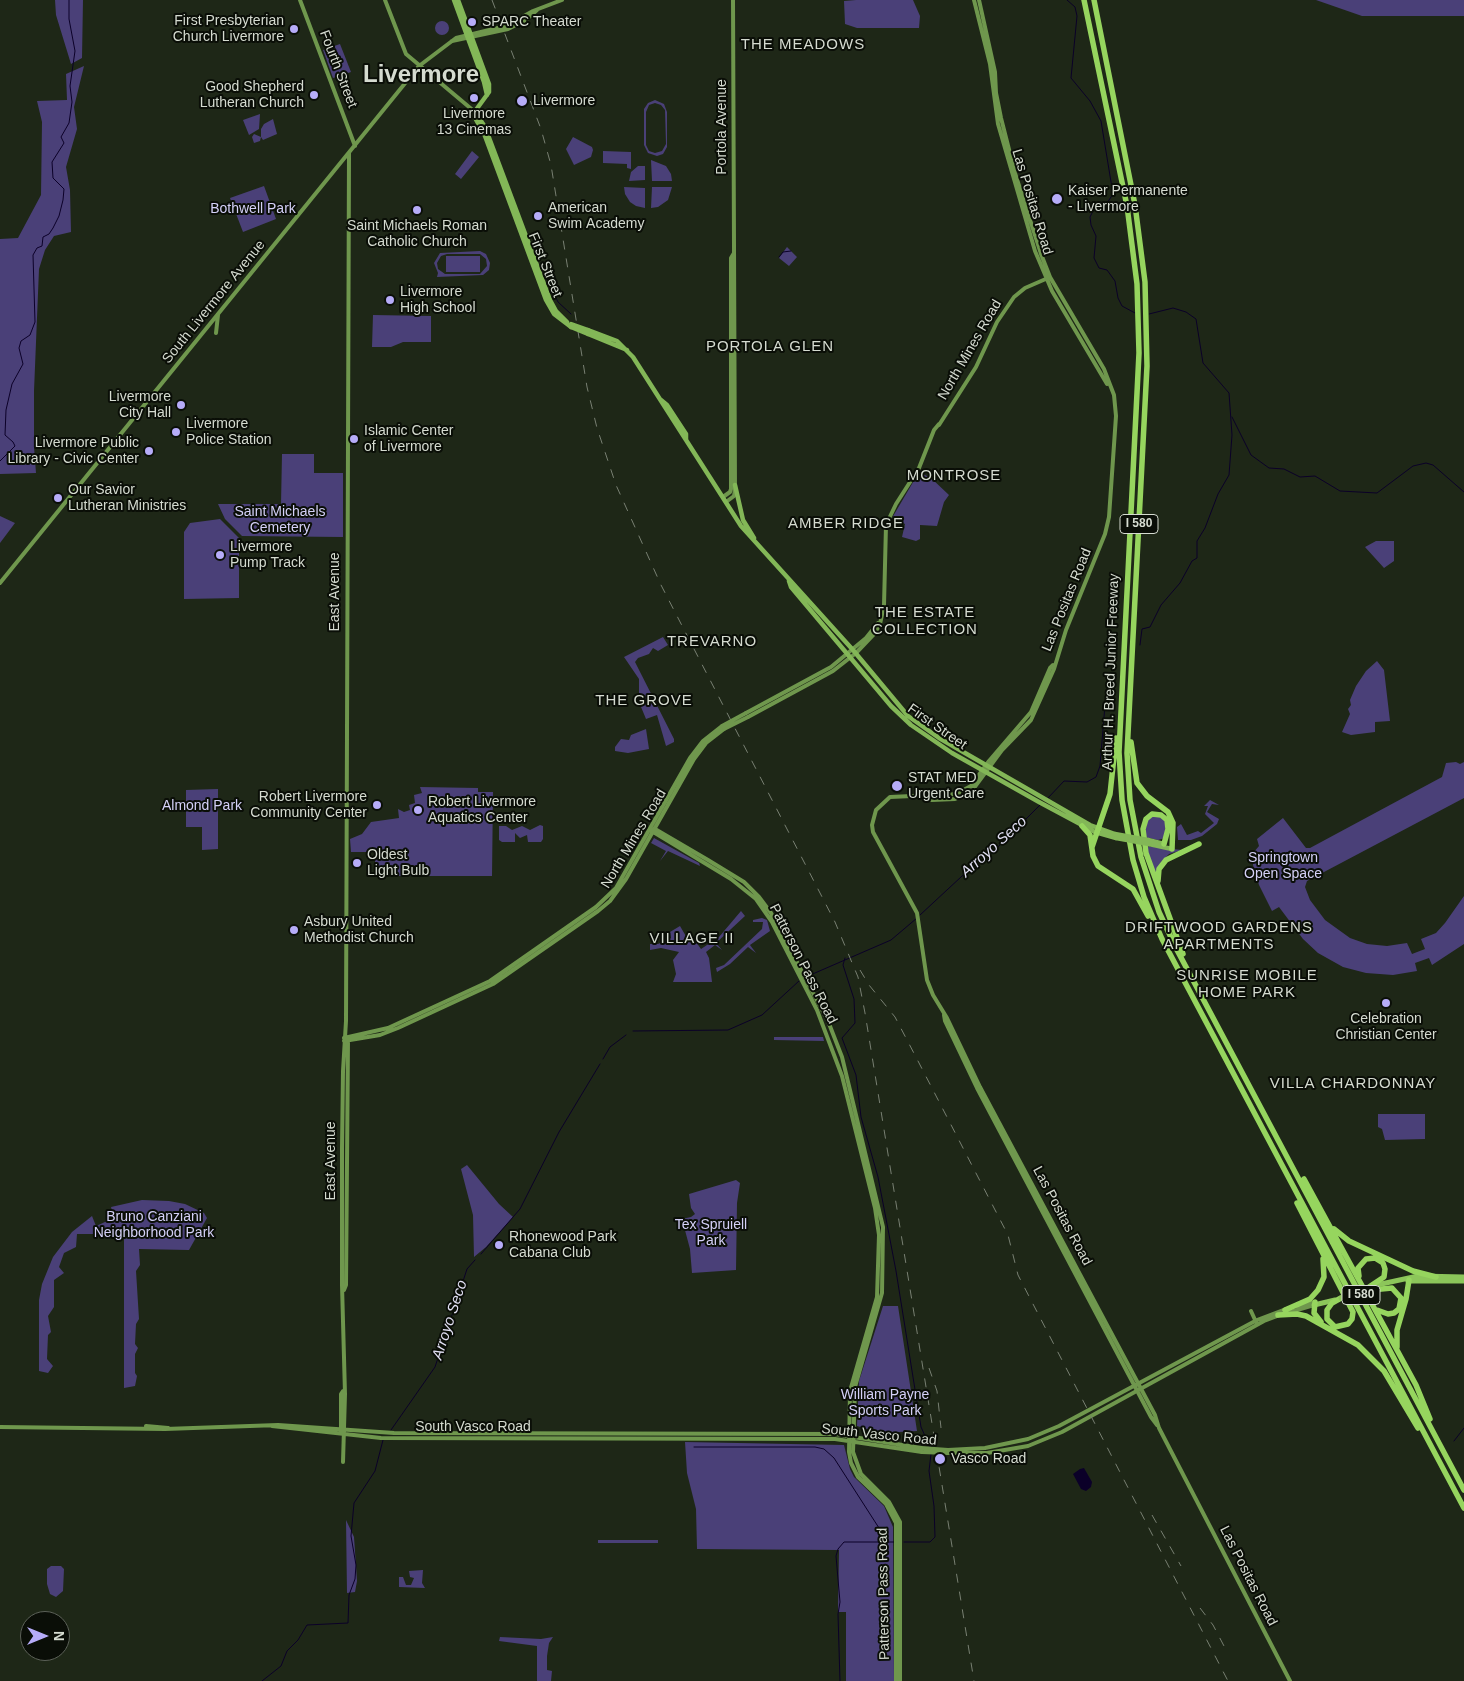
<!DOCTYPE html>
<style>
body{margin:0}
#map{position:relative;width:1464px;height:1681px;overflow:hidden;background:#1e2717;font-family:Helvetica,sans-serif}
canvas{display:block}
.north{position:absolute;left:20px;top:1611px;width:50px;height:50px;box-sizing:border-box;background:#0a0e07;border:1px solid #5b6057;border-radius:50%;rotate:90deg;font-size:14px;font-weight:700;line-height:20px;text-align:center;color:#d5dbd0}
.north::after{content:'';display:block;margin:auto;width:18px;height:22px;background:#b6acf8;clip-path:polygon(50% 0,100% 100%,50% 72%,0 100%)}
</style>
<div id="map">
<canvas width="1464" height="1681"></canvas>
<div class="north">N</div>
</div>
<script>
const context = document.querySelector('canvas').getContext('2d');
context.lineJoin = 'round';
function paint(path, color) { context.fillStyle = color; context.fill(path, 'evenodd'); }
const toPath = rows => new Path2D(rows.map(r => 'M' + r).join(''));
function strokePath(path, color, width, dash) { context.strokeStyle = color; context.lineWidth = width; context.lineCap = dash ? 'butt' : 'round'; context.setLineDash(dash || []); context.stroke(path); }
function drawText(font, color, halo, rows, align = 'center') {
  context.font = font + ' Helvetica,sans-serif'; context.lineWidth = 4; context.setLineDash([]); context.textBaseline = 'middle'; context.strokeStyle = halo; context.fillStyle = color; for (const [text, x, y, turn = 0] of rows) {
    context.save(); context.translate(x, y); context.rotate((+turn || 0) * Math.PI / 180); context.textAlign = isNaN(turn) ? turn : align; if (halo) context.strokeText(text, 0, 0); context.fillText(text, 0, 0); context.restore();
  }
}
const green = toPath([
 [55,0,83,0,82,58,71,64,56,15],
 [856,0,913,0,920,16,919,28,857,28,845,24,844,1],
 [1316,0,1464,0,1464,16,1362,16],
 '435 28a7 7 0 1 1 14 0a7 7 0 1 1-14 0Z',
 [340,44,351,72,333,78,323,50],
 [84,66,74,107,77,129,66,167,70,190,71,232,54,236,45,250,39,269,34,391,34,447,36,473,0,474,0,239,18,238,41,195,42,122,37,101,67,100,66,74],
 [655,100,664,104,667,112,667,147,663,154,657,156,648,153,644,145,644,109,648,103],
 [655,103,661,105,665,110,666,144,662,151,655,153,649,151,646,145,646,112,649,105],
 [260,114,259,129,249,135,243,120],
 [273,119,277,134,263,140,261,137,260,141,254,143,252,137,254,134,261,137,261,129,264,124],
 [573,137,592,147,593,150,591,157,574,165,566,149],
 [472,151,479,157,461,179,455,174],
 [603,151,631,152,631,169,627,168,627,164,603,163],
 [651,160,666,166,671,174,672,181,652,181],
 [638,166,645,166,645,180,629,181,631,172],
 [264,186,276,219,243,232,230,198],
 [624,187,645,188,645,208,636,206,630,202,625,194],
 [652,187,672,187,668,200,658,207,651,208],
 [787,247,797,257,789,266,779,258],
 [480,251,486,254,490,263,489,270,483,275,437,277,438,273,434,263,440,253],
 [447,254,480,254,486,259,487,266,480,274,445,274,438,269,437,263,441,256],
 [446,256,480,256,480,272,446,272],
 [373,315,431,316,431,342,403,342,391,347,372,347],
 [282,454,314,454,314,473,343,473,343,537,242,536,225,519,218,504,281,504],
 [919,472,931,478,949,495,944,502,937,526,920,525,920,539,916,541,902,537,905,524,892,518],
 [0,516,15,523,0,543],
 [220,519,239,538,239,598,184,599,184,532,190,523],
 [1376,541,1394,541,1394,561,1384,568,1365,547],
 [663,637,668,645,658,651,653,648,649,654,638,658,635,662,674,739,674,742,666,746,657,715,646,719,639,702,639,679,624,657],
 [1377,661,1384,670,1390,721,1375,722,1375,732,1351,735,1342,732,1350,714,1348,709,1351,705,1350,700,1356,686,1366,671],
 [646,729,649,749,628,753,615,751,615,747,621,739,629,740,631,735],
 [1456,762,1460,764,1464,762,1464,798,1307,881,1305,887,1310,900,1325,920,1350,938,1367,944,1387,946,1407,943,1412,954,1425,949,1421,939,1436,933,1445,923,1464,896,1464,944,1432,965,1429,958,1415,963,1417,971,1393,975,1366,973,1343,967,1318,953,1303,939,1279,907,1272,911,1259,885,1253,865,1253,853,1259,846,1257,839,1283,818,1306,848,1310,848,1442,777,1446,763],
 [420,787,478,788,478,792,493,792,492,876,395,876,375,873,375,852,351,852,350,839,362,834,371,822,399,818,398,809,404,812,410,810,409,805,415,803,414,795,422,793],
 [218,789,218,849,202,850,202,827,186,827,186,790],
 [1210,800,1219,805,1212,804,1207,812,1219,819,1217,824,1202,836,1191,840,1178,840,1177,827,1181,824,1187,835,1198,831,1201,833,1214,823,1205,814,1208,806,1204,806],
 [1158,815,1166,822,1165,838,1158,840,1144,837,1148,818],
 [540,825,543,826,543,839,541,842,528,842,527,835,520,838,515,833,515,842,502,842,499,840,499,826,506,826,512,830,522,826,530,830],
 [654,838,699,863,700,866,668,851,660,861,666,851,651,843],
 [1145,846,1182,850,1169,854,1161,862,1157,883],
 [741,911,745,916,716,943,722,950,715,945,706,952,709,958,712,982,673,982,676,974,673,960,679,952,661,948,650,950,650,944,658,944,671,938,670,932,680,926,687,938,696,942,701,949,719,937],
 [762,918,767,920,770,931,750,945,756,953,748,947,730,964,717,972,716,968,724,965,762,929,763,922,753,922,753,920],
 [774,1037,823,1037,824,1041,774,1040],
 [1378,1114,1425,1114,1425,1139,1385,1140,1382,1129,1378,1127],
 [467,1165,499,1204,513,1217,486,1247,474,1257,473,1215,461,1169],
 [736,1180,740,1183,737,1203,736,1270,692,1273,690,1249,682,1219,691,1217,695,1214,691,1208,689,1194],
 [142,1200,169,1201,185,1204,204,1213,207,1218,189,1250,139,1249,140,1265,136,1271,139,1319,136,1324,135,1344,138,1348,135,1354,135,1373,137,1376,135,1386,124,1388,124,1234,77,1234,76,1247,64,1253,59,1267,64,1273,54,1280,54,1307,48,1316,51,1332,48,1335,47,1359,53,1366,48,1373,39,1371,39,1300,42,1284,53,1257,72,1232,92,1216,96,1226,114,1218,111,1207],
 [883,1306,898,1306,917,1431,880,1433,857,1426,859,1381],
 [685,1442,844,1445,850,1469,854,1477,884,1506,893,1527,894,1681,846,1681,846,1612,838,1612,839,1550,697,1549,696,1509,687,1473],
 [346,1520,354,1537,357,1581,355,1592,347,1593],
 [598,1540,658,1540,658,1543,598,1543],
 [51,1566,61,1566,64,1569,63,1591,56,1597,50,1594,47,1584,47,1569],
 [423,1570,422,1583,425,1588,399,1587,399,1577,403,1577,406,1585,411,1585,414,1578,410,1577,409,1571],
 [500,1637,541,1639,553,1637,549,1643,547,1656,547,1670,552,1671,551,1681,537,1681,537,1646,499,1641]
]);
const water = toPath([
 [1084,1468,1092,1482,1091,1487,1086,1491,1081,1489,1073,1474,1080,1469]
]);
const stream = toPath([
 [1067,0,1075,7,1077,16,1071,78,1090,101,1101,121,1113,194,1107,203,1093,211,1090,217,1091,225,1096,236,1094,258,1099,268,1107,270,1115,281,1118,298,1122,306,1135,313],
 [779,257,783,252,791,251],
 [546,277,558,302,571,314],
 [1232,417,1251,455,1269,468,1284,469,1300,477,1315,476,1340,491,1377,493,1413,466,1426,463,1433,465,1464,492],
 [0,461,15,446,13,442,5,435,6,410,12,384,23,364,19,348,21,341,30,335,35,322,33,255,37,248,42,246,43,237,49,234,53,228,59,216,63,200,64,189,53,178,52,162,64,143,61,137,69,123,72,102,70,86,75,51,69,19,69,0],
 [1140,645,1142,629,1150,627,1161,605,1180,583,1192,561,1197,558,1197,541,1205,528,1218,494,1229,475,1232,435,1229,393,1203,363,1196,319,1186,312,1173,308,1149,314],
 [1048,798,1064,781,1087,782,1096,777,1100,766,1105,705,1111,696,1114,680],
 [920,915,975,864,992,853,1041,804],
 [845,958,843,965,854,999,855,1023,842,1038,856,1075,861,1117,878,1177,896,1271,921,1427,930,1447],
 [808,976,891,940,917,918],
 [633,1031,728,1030,762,1015,799,981],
 [603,1059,610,1047,626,1035],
 [481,1254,520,1209,559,1132,600,1064],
 [391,1430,435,1367,467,1269,475,1260],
 [1454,1441,1464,1428],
 [694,1447,815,1447,824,1449,834,1458,888,1542],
 [904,1542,930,1542,935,1537,934,1506,929,1471,931,1454],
 [262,1681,281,1666,287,1651,298,1640,307,1625,348,1623,349,1595,355,1579,356,1565,351,1536,354,1503,375,1471,383,1440],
 [840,1681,838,1614,840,1602,836,1556,838,1549,844,1542,894,1542]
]);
const secondary = toPath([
 [300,0,355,146],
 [385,0,406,54,475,112],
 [974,0,990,64,998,124,1035,251,1052,291,1107,384],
 [452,41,508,29,526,20,537,10],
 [216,333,218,315],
 [939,425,976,367,997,322,1014,297,1025,288,1048,278],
 [723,497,730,492,731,489,731,258,734,253],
 [726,502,734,496,735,490,733,0],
 [0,583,419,66,456,38,506,26,533,11,562,0],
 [1053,665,1050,668,1031,712,989,761,971,786,956,794,890,797,876,810,872,825,873,832,917,913,927,980,933,995,947,1018,980,1087,1155,1415,1159,1428,1290,1681],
 [746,713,831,667,866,638,878,623],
 [748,717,833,671,856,653,875,633,880,624,884,605,886,525,896,504,919,468,934,430,939,424],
 [919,796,932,800,955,799,971,792,1002,750,1031,720,1054,669,1066,630,1105,534,1109,517,1116,416,1114,395,1104,369,1050,277,1041,254,1015,173,1001,118,996,93,995,72,979,0],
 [650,830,655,829,708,860,744,882,759,897,771,913,828,1021,842,1057,883,1227,882,1293,855,1387,853,1452,861,1474,889,1502,900,1522,900,1681],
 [650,830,731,879,756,899,772,922,817,1010,842,1076,875,1208,879,1235,877,1297,850,1391,849,1452,851,1463,858,1477,886,1504,896,1523,896,1681],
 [944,1015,945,1021,977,1088,1151,1417,1157,1425],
 [344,1038,388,1028,490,981,596,907,616,888,690,758,703,741,722,726],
 [344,1041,380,1035,398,1028,493,984,598,911,610,901,626,879,694,759,706,743,724,729],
 [344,1290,346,1285,348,1040],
 [1298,1306,1315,1302],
 [1251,1311,1256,1322],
 [1287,1313,1314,1305],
 [146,1426,168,1428],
 [272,1426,381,1438,835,1439,922,1452],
 [0,1427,165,1429,278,1425,394,1433,835,1434,921,1448],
 [341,1430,341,1394,343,1391],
 [948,1450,985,1448,1028,1439,1059,1426,1257,1320,1286,1309],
 [948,1453,987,1453,1028,1446,1062,1432,1264,1321,1280,1315],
 [343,1462,345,1394,342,1285,342,1148,343,1071,346,1021,349,153]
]);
const primary = toPath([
 [454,0,484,82,487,95],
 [458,0,489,84,489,92,473,114,485,136,546,300,554,314,571,327],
 [475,112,485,127,550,300,556,311,567,322],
 [588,330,617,341,633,357,741,526,853,650,908,716,939,738,1090,825,1115,834],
 [588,334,627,350],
 [661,400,667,405,686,434,686,440],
 [735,485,743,520,754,538],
 [789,581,791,587,891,706,911,725,952,753,1039,802,1095,832,1116,838],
 [1148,840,1164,844],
 [1149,844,1172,849]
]);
const trunk = toPath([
 [1408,1281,1464,1281],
 [1372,1286,1418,1276,1464,1277],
 [1314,1305,1335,1300]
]);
const motorway = toPath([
 [1084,0,1127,206,1137,284,1139,353,1119,752,1122,800,1133,860,1144,897,1162,939,1464,1508],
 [1094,0,1135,205,1145,282,1147,366,1127,753,1130,800,1141,857,1159,912,1177,950,1464,1490],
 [1131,742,1137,783,1147,796,1168,812,1173,823,1172,849],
 [1082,826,1090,835,1093,856,1098,866,1133,889,1148,916],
 [1164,844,1168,829,1167,820,1161,815,1152,814,1146,819,1143,829,1146,853,1183,954],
 [1092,847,1110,794,1116,738],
 [1158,881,1159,869,1166,860,1199,844],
 [1304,1179,1416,1385,1430,1419],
 [1297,1203,1353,1312,1352,1319,1348,1324,1335,1327,1327,1319,1327,1310,1332,1303,1341,1298],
 [1334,1229,1349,1241,1413,1271,1436,1277],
 [1359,1276,1358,1268,1366,1259,1375,1258,1383,1263,1385,1269,1384,1277,1369,1287],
 [1371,1290,1392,1288,1401,1298,1399,1309,1394,1313,1388,1314,1377,1310],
 [1315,1302,1314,1313,1321,1322],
 [1285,1310,1310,1299,1318,1290,1324,1277,1323,1259],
 [1278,1315,1297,1314,1306,1316,1358,1345,1384,1371,1418,1428],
 [1397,1347,1397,1330,1406,1299,1409,1280]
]);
const rail = toPath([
 [492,0,541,129,551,165,587,387,597,428,616,485,661,585,835,922,858,977,865,1013,974,1681],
 [860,970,869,985,895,1017,918,1061,1008,1235,1018,1275,1228,1681],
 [929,1368,937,1391,941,1428],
 [1152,1515,1181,1566],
 [1200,1608,1213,1625,1224,1646]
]);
const secondaryBridge = toPath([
 [722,726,746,713],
 [724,729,748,717],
 [921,1448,948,1450],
 [922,1452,948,1453]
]);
const primaryBridge = toPath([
 [571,324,588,330],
 [571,327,588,334],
 [1115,834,1148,840],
 [1116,838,1149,844]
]);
const trunkBridge = toPath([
 [1341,1298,1371,1290]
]);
const markers = [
 [472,22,5,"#b6acf8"],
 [294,29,5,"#b6acf8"],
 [314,95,5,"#b6acf8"],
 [474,98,5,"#b6acf8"],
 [522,101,6,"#b6acf8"],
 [1057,199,6,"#b6acf8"],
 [417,210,5,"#b6acf8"],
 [538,216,5,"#b6acf8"],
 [390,300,5,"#b6acf8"],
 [181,405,5,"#b6acf8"],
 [176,432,5,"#b6acf8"],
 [354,439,5,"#b6acf8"],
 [149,451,5,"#b6acf8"],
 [58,498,5,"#b6acf8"],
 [220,555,5,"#b6acf8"],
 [897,786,6,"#b6acf8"],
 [377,805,5,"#b6acf8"],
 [418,810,5,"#b6acf8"],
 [357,863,5,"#b6acf8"],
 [294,930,5,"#b6acf8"],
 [1386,1003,5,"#b6acf8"],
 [499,1245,5,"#b6acf8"],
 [940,1459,6,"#b6acf8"]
];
const shields = [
 [1139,524,38],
 [1361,1295,38]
];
const shieldNames = [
 ["I 580",1139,524],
 ["I 580",1361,1295]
];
const poiNames = [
 ["First Presbyterian",284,21,"right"],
 ["Church Livermore",284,37,"right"],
 ["SPARC Theater",482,22],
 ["Good Shepherd",304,87,"right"],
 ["Lutheran Church",304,103,"right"],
 ["Livermore",533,101],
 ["Livermore",474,114,"center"],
 ["13 Cinemas",474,130,"center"],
 ["Kaiser Permanente",1068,191],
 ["- Livermore",1068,207],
 ["American",548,208],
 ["Swim Academy",548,224],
 ["Saint Michaels Roman",417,226,"center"],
 ["Catholic Church",417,242,"center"],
 ["Livermore",400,292],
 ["High School",400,308],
 ["Livermore",171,397,"right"],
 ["City Hall",171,413,"right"],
 ["Livermore",186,424],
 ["Police Station",186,440],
 ["Islamic Center",364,431],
 ["of Livermore",364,447],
 ["Livermore Public",139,443,"right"],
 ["Library - Civic Center",139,459,"right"],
 ["Our Savior",68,490],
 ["Lutheran Ministries",68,506],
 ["Livermore",230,547],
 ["Pump Track",230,563],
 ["STAT MED",908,778],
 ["Urgent Care",908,794],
 ["Robert Livermore",367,797,"right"],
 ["Community Center",367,813,"right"],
 ["Robert Livermore",428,802],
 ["Aquatics Center",428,818],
 ["Oldest",367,855],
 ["Light Bulb",367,871],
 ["Asbury United",304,922],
 ["Methodist Church",304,938],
 ["Celebration",1386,1019,"center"],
 ["Christian Center",1386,1035,"center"],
 ["Rhonewood Park",509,1237],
 ["Cabana Club",509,1253],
 ["Vasco Road",951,1459]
];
const streetNames = [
 ["Fourth Street",338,69,69],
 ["Portola Avenue",722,127,-90],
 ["Las Positas Road",1032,202,73],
 ["First Street",545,265,68],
 ["South Livermore Avenue",214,302,-51],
 ["North Mines Road",970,350,-60],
 ["East Avenue",335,592,-90],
 ["Las Positas Road",1067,600,-68],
 ["Arthur H. Breed Junior Freeway",1111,672,-88],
 ["First Street",937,727,35],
 ["North Mines Road",634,839,-59],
 ["Patterson Pass Road",803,964,63],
 ["East Avenue",331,1161,-90],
 ["Las Positas Road",1062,1216,62],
 ["South Vasco Road",473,1427],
 ["South Vasco Road",879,1435,6],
 ["Las Positas Road",1248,1576,63],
 ["Patterson Pass Road",884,1594,-91]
];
const parkNames = [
 ["Bothwell Park",253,209],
 ["Saint Michaels",280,512],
 ["Cemetery",280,528],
 ["Almond Park",202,806],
 ["Springtown",1283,858],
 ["Open Space",1283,874],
 ["Bruno Canziani",154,1217],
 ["Neighborhood Park",154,1233],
 ["Tex Spruiell",711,1225],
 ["Park",711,1241],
 ["William Payne",885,1395],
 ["Sports Park",885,1411]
];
const neighbourhoodNames = [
 ["THE MEADOWS",803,45],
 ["PORTOLA GLEN",770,347],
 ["MONTROSE",954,476],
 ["AMBER RIDGE",846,524],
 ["THE ESTATE",925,613],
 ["COLLECTION",925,630],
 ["TREVARNO",712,642],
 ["THE GROVE",644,701],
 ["DRIFTWOOD GARDENS",1219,928],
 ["APARTMENTS",1219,945],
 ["VILLAGE II",692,939],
 ["SUNRISE MOBILE",1247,976],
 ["HOME PARK",1247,993],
 ["VILLA CHARDONNAY",1353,1084]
];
const waterNames = [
 ["Arroyo Seco",994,847,-42],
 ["Arroyo Seco",450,1320,-72]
];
const townNames = [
 ["Livermore",421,75]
];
paint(green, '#4a4078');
paint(water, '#0b0028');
strokePath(stream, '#0b0028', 1);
strokePath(secondary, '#6f974d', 4);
strokePath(primary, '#83b757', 4.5);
strokePath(trunk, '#8cc65a', 5);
strokePath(motorway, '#96d55e', 5.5);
strokePath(rail, '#798073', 1, [9, 9]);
strokePath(secondaryBridge, '#6f974d', 4);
strokePath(primaryBridge, '#83b757', 4.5);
strokePath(trunkBridge, '#8cc65a', 5);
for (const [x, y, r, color] of markers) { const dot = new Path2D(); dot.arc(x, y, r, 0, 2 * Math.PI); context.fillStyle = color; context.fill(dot); strokePath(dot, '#0a0e07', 2); }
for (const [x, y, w] of shields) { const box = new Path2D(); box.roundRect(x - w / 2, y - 9.5, w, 19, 4); context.fillStyle = '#0a0e07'; context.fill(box); strokePath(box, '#d5dbd0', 1); }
drawText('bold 12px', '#d5dbd0', null, shieldNames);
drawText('14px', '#d5dbd0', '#0a0e07', poiNames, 'left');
drawText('14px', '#d5dbd0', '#0a0e07', streetNames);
drawText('14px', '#d4d0f7', '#0a0e07', parkNames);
context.letterSpacing = '1px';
drawText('15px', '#d5dbd0', '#0a0e07', neighbourhoodNames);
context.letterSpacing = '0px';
drawText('italic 15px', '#e3e1f5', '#0a0e07', waterNames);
drawText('bold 24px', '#d5dbd0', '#0a0e07', townNames);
</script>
